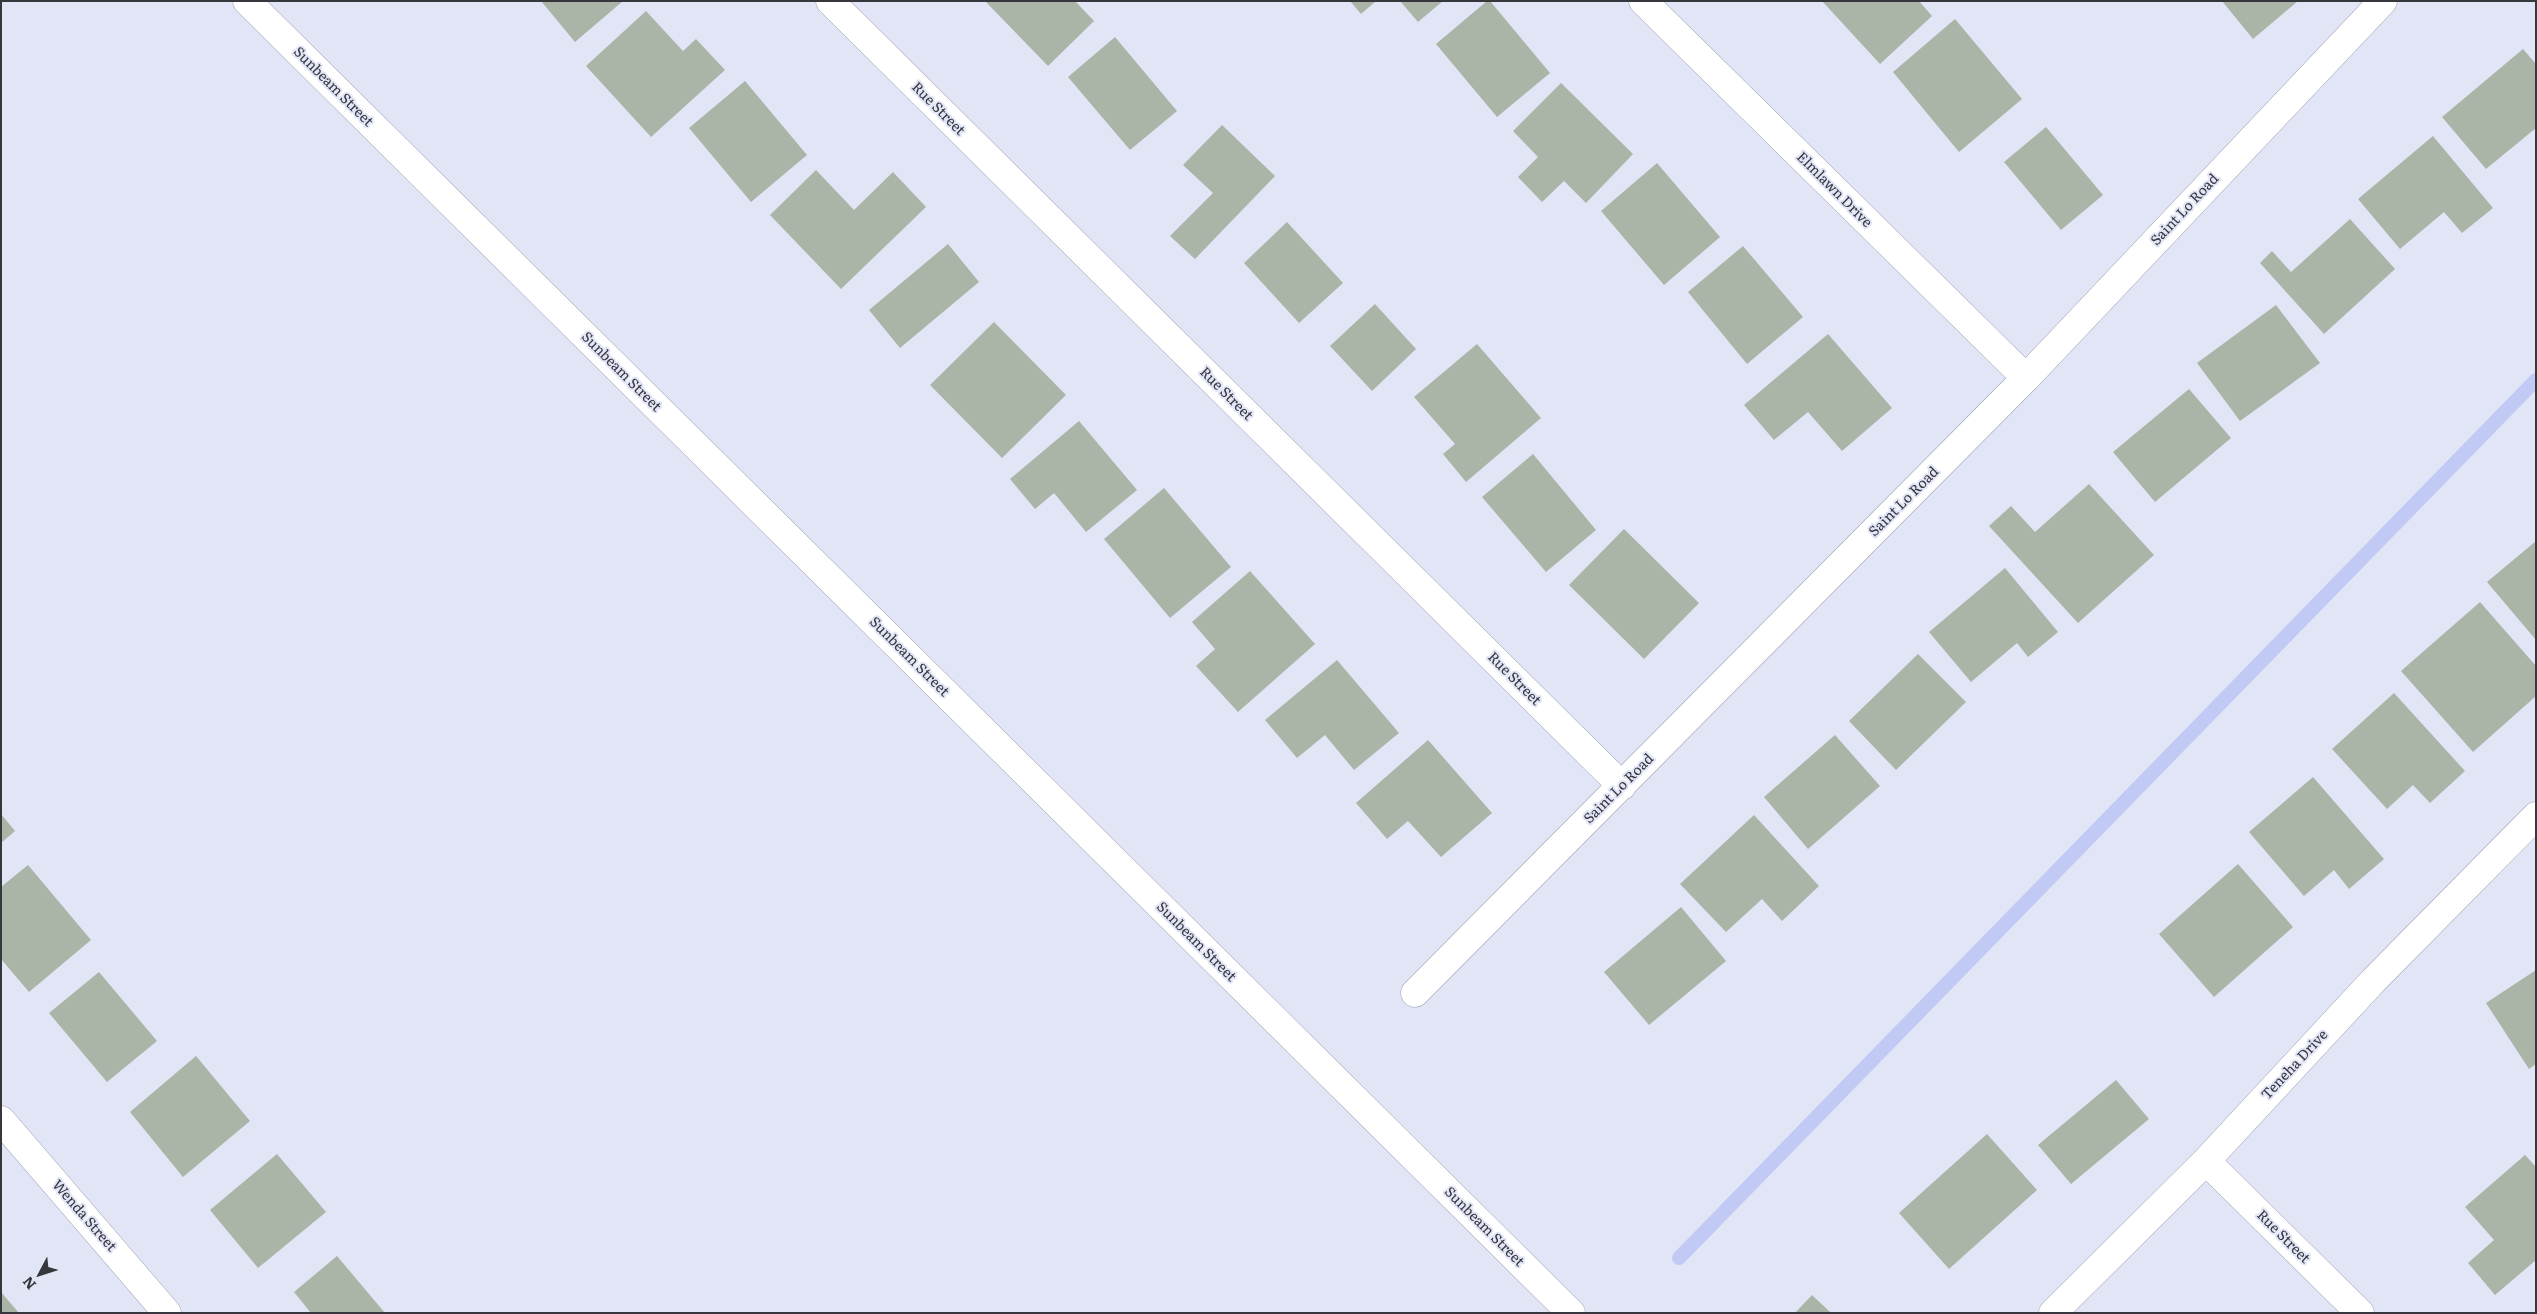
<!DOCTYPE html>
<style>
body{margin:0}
#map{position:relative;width:2537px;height:1314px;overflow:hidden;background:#e1e5f6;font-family:Literata,serif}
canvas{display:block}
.frame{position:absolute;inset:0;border:2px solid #35373d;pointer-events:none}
.north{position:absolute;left:15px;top:1249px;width:50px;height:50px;-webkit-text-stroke:4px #e1e5f6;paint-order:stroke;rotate:230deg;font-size:14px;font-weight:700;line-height:20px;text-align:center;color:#35373d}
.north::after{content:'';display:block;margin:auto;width:18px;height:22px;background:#35373d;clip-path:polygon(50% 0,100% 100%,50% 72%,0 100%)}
</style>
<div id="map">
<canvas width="2537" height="1314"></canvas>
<div class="frame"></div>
<div class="north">N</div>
</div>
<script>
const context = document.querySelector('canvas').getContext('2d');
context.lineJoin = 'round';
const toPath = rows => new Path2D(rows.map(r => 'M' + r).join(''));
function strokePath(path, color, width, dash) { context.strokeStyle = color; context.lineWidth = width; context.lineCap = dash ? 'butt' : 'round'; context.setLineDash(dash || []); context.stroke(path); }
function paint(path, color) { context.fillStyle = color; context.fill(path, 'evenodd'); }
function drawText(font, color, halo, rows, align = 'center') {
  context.font = font + ' Literata,serif'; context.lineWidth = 4; context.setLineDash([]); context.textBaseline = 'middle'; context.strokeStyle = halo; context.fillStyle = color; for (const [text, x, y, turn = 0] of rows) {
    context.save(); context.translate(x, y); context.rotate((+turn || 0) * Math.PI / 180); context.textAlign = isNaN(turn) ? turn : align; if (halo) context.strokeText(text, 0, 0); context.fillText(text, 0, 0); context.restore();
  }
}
const stream = toPath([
 [1679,1258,2536,380]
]);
const building = toPath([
 [541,1,623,1,575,42],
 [985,1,1075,1,1094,21,1048,66],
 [1350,1,1376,1,1361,14],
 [1400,1,1443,1,1418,22],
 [1487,1,1490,1,1550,73,1497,117,1436,44],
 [1822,1,1919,1,1932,16,1880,64],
 [2222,1,2298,1,2253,39],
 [646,11,683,51,696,39,725,70,651,137,586,66],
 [1955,19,2022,99,1959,152,1893,72],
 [1115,37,1177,111,1130,150,1068,77],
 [2523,49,2536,64,2536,128,2486,169,2442,117],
 [745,81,807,155,751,202,689,128],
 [1561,83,1633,154,1586,203,1564,181,1542,202,1518,177,1538,157,1513,131],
 [1222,125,1275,176,1195,259,1170,236,1213,193,1183,165],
 [2046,127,2103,195,2061,230,2004,162],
 [2433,136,2493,208,2462,233,2444,212,2400,249,2358,199],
 [1657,163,1720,237,1664,285,1601,211],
 [816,170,854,210,893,172,926,207,841,289,770,215],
 [2350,219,2395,269,2324,334,2260,263,2272,251,2291,272],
 [1287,222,1343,283,1299,323,1244,263],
 [948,244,979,282,900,348,869,310],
 [1743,246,1803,317,1747,364,1688,292],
 [1375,304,1416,349,1372,391,1330,346],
 [2276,305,2320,363,2240,421,2197,363],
 [994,322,1066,395,1002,458,930,385],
 [1828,334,1892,408,1842,451,1808,412,1774,440,1744,405],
 [1477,344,1541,418,1466,482,1443,454,1455,444,1414,397],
 [2189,389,2231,438,2155,502,2113,452],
 [1079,421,1137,490,1086,532,1054,493,1035,509,1010,479],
 [1533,454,1596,530,1546,572,1482,497],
 [2089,484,2154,555,2078,623,1989,526,2011,506,2035,532],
 [1164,488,1231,567,1170,618,1104,539],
 [1624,529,1699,603,1644,659,1569,585],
 [2536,541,2536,640,2487,582],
 [2005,568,2058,632,2028,657,2017,643,1971,682,1929,632],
 [1250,571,1315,644,1238,712,1196,666,1215,649,1192,622],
 [2480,602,2536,666,2536,696,2473,752,2401,671],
 [1918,654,1966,702,1896,770,1849,721],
 [1337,660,1399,733,1354,770,1325,735,1297,758,1265,720],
 [2394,693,2465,771,2430,803,2413,785,2387,809,2332,749],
 [1835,735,1880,786,1808,849,1764,797],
 [1428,740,1492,813,1441,857,1408,821,1387,839,1356,803],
 [2313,777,2384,859,2349,889,2334,870,2304,896,2249,832],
 [1,814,15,831,1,843],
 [1754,815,1819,886,1782,921,1762,899,1726,932,1680,884],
 [2238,864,2293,927,2214,997,2159,934],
 [28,865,91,940,29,992,1,959,1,887],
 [1681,907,1726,961,1649,1025,1604,972],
 [2536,970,2536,1064,2529,1069,2486,1003],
 [99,972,157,1041,107,1082,49,1013],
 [196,1056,250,1121,183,1177,130,1112],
 [2116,1080,2149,1119,2071,1184,2038,1145],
 [1987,1134,2037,1190,1949,1269,1899,1213],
 [277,1154,326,1212,258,1268,210,1210],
 [2525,1155,2536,1167,2536,1260,2495,1295,2468,1263,2494,1240,2465,1207],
 [337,1256,385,1313,311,1313,294,1292],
 [1,1292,19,1313,1,1313],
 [1812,1295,1831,1313,1795,1313]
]);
const minor = toPath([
 [830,1,1622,786],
 [1643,1,2026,378],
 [1415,993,2026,378,2383,1],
 [1,1120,167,1313],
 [2206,1161,2360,1313],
 [2053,1313,2206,1161,2373,981,2536,816]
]);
const tertiary = toPath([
 [247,1,1571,1313]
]);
const streetNames = [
 ["Sunbeam Street",333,87,45],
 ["Rue Street",938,109,45],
 ["Elmlawn Drive",1834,190,45],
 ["Saint Lo Road",2185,210,-47],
 ["Sunbeam Street",621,372,45],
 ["Rue Street",1226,394,45],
 ["Saint Lo Road",1904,502,-45],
 ["Sunbeam Street",909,657,45],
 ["Rue Street",1514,679,45],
 ["Saint Lo Road",1619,789,-45],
 ["Sunbeam Street",1196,942,45],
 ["Teneha Drive",2295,1065,-47],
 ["Wenda Street",84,1216,49],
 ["Sunbeam Street",1484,1227,45],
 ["Rue Street",2283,1237,45]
];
strokePath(stream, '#c1c9f5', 14);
paint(building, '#aab5a7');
strokePath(minor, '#9ea1b1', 29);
strokePath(tertiary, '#9ea1b1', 29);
strokePath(minor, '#fff', 28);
strokePath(tertiary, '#fff', 28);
drawText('14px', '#35373d', '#e1e5f6', streetNames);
</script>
